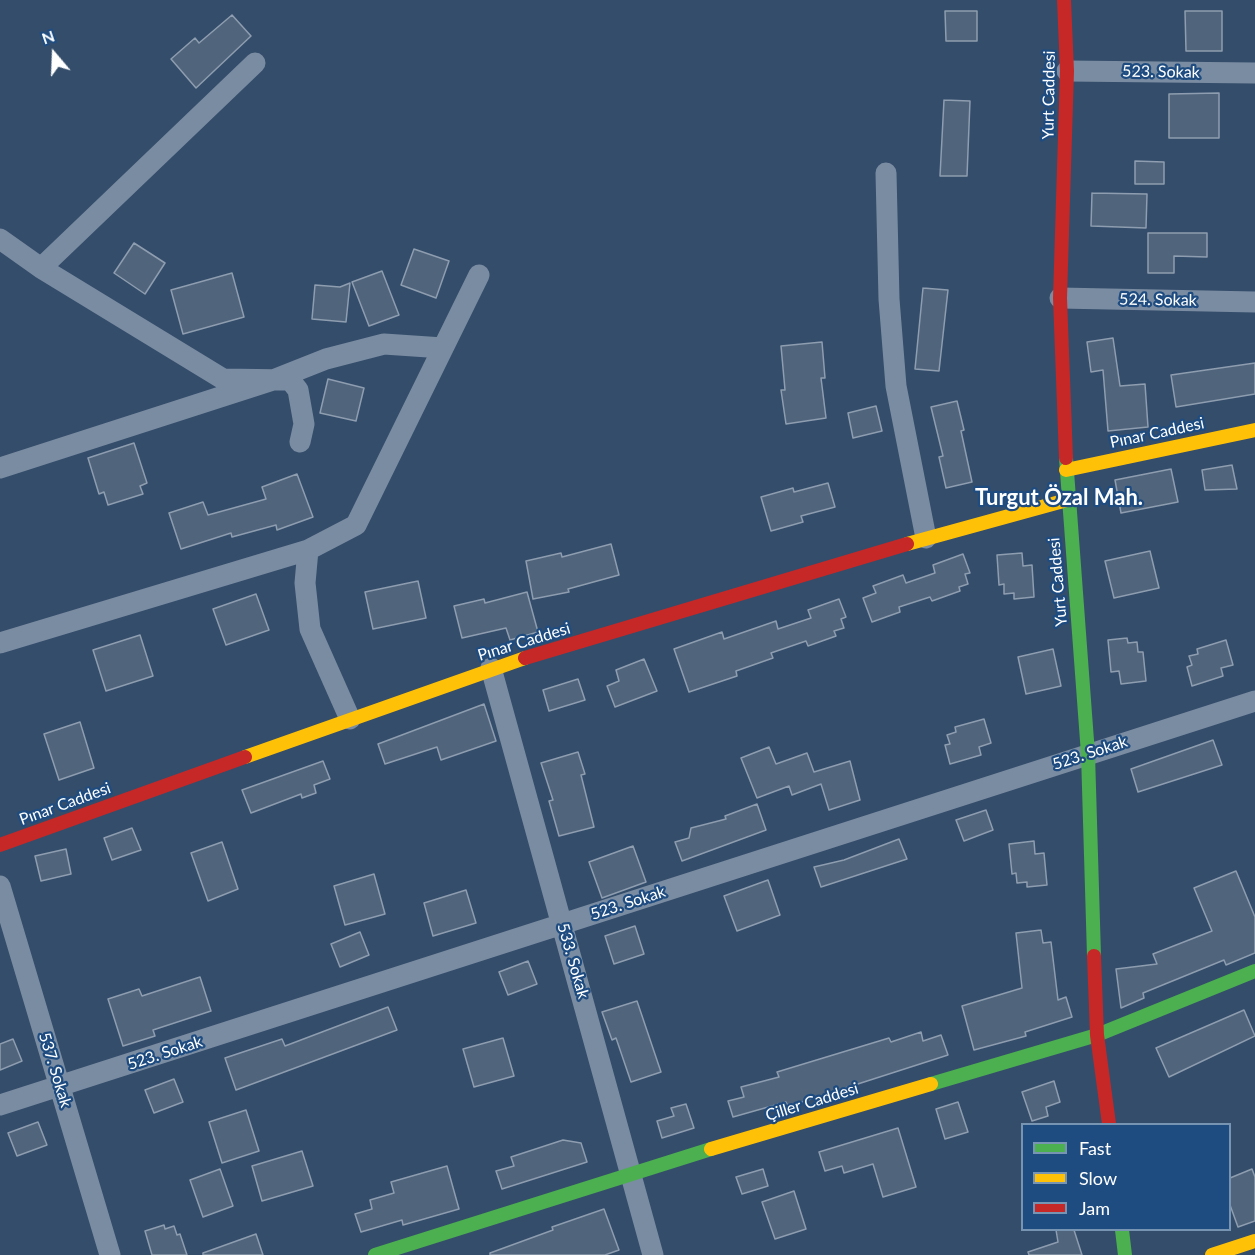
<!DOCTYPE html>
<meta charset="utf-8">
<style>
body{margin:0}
#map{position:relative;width:1255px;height:1255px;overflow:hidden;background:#344d6b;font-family:Lato,sans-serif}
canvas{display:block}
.legend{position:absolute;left:1021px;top:1123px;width:210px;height:108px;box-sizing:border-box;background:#1e4c81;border:2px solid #7894b3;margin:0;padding:8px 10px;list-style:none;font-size:18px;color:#fff}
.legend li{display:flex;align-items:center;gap:12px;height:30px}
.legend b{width:30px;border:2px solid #7894b3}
.north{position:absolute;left:24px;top:24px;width:60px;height:60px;-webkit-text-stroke:4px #1e4c81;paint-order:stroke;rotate:341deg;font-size:16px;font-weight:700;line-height:24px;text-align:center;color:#fff}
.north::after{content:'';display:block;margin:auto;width:21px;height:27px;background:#fff;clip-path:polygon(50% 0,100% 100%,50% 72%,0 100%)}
</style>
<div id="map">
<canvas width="1255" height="1255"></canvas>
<ul class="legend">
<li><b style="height:8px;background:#4caf50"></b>Fast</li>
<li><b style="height:8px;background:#ffc107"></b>Slow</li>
<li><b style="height:8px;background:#c62828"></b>Jam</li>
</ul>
<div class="north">N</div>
</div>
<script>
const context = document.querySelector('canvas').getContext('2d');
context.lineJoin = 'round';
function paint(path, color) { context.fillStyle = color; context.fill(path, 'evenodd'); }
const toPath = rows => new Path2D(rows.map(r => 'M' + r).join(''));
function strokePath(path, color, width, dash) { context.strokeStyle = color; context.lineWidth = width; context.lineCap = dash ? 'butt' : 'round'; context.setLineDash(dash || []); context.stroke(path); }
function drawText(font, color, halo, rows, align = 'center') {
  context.font = font + ' Lato,sans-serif'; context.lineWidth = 4.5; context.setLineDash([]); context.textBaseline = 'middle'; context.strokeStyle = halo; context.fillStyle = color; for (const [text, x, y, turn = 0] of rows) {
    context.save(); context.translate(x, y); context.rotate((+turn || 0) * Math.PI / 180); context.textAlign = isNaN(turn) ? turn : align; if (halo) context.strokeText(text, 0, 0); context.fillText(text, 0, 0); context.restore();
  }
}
const building = toPath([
 [945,11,977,11,977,41,946,41,945,11],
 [1185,11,1222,11,1222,51,1186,51,1185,11],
 [232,15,251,36,196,88,171,59,195,38,199,43,232,15],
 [1219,93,1219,138,1169,138,1169,94,1219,93],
 [944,100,970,101,967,176,940,176,944,100],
 [1135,161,1164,162,1164,184,1135,184,1135,161],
 [1092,193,1147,194,1146,228,1091,226,1092,193],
 [1148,233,1207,233,1207,257,1174,256,1174,273,1148,273,1148,233],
 [134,243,165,263,145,294,114,273,134,243],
 [414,249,449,261,436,298,401,285,414,249],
 [382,271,399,315,369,326,352,282,382,271],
 [232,273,244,317,183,334,171,290,232,273],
 [350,283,346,322,312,319,315,285,340,287,350,283],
 [923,288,948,290,939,371,915,369,923,288],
 [1113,338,1120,386,1145,384,1148,427,1108,431,1103,370,1091,372,1087,342,1113,338],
 [822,342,825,378,821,378,826,418,786,424,781,390,785,390,781,346,822,342],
 [1255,363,1255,394,1176,407,1171,375,1255,363],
 [328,379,364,388,356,421,320,413,328,379],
 [957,401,964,430,961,431,972,482,946,488,939,457,943,456,931,407,957,401],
 [876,406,882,431,853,438,848,413,876,406],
 [134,443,147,483,140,486,143,494,108,505,104,492,99,494,88,458,134,443],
 [1232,465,1237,489,1205,490,1202,470,1232,465],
 [1171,469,1178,502,1121,513,1115,480,1171,469],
 [297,474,313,517,277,530,276,525,232,537,231,533,181,549,169,513,203,502,208,515,266,499,262,487,297,474],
 [828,483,835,507,801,516,803,522,771,531,761,497,793,488,794,492,828,483],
 [611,544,619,575,568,589,569,592,533,599,526,561,561,553,562,557,611,544],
 [1150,551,1159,588,1114,598,1105,561,1150,551],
 [1022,553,1023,566,1032,565,1034,597,1014,599,1014,593,1004,594,1004,584,999,585,997,555,1022,553],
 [963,554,970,573,965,574,968,584,959,587,960,591,932,601,930,597,899,607,900,612,872,622,863,598,876,593,873,586,903,575,906,583,935,573,933,565,963,554],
 [418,581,426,618,373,629,365,592,418,581],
 [527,592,538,632,510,640,506,628,462,638,454,606,484,599,485,603,527,592],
 [256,594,269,630,226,645,213,609,256,594],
 [839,599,846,617,841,619,844,628,834,631,836,636,808,646,806,641,771,653,773,658,736,671,737,676,689,692,674,649,722,632,724,639,776,621,778,629,811,618,808,610,839,599],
 [140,635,153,676,106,691,93,650,140,635],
 [1127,638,1128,643,1137,642,1138,652,1143,652,1146,681,1121,684,1119,671,1111,672,1108,640,1127,638],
 [1226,640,1233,665,1221,668,1223,676,1192,686,1187,667,1192,665,1189,656,1198,654,1197,649,1226,640],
 [1053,649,1061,686,1026,694,1018,657,1053,649],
 [644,659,657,691,615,707,607,686,619,681,616,670,644,659],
 [578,679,585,700,549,711,543,690,578,679],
 [484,704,496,741,441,760,437,747,385,764,378,744,484,704],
 [984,719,991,743,979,747,981,755,950,764,945,745,950,744,947,735,956,732,955,727,984,719],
 [80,722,94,768,59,780,44,734,80,722],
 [1213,740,1222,765,1138,792,1131,769,1213,740],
 [769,747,776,764,807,753,814,772,850,761,860,800,829,810,821,784,792,795,789,786,757,798,741,758,769,747],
 [578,752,585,774,581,775,594,827,559,836,549,801,553,800,541,763,578,752],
 [323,761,330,779,314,785,316,793,302,798,301,794,251,813,242,790,323,761],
 [757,804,766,830,682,861,675,842,689,838,691,828,726,819,725,816,757,804],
 [986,810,993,830,964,841,956,820,986,810],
 [132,828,141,850,112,860,104,838,132,828],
 [899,839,907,859,821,887,814,867,844,860,899,839],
 [1034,841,1035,854,1044,853,1047,885,1027,887,1027,882,1017,883,1016,873,1012,874,1009,844,1034,841],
 [222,842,238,889,208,901,191,853,222,842],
 [633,846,646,882,602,898,589,862,633,846],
 [66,849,71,874,41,881,35,856,66,849],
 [1236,871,1255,917,1255,953,1226,965,1224,960,1143,993,1144,998,1121,1008,1116,969,1157,964,1153,954,1212,931,1194,888,1236,871],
 [374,874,385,914,345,925,334,886,374,874],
 [768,880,780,915,737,931,724,896,768,880],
 [466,890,476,923,433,936,424,903,466,890],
 [635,926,644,954,614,964,605,936,635,926],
 [1041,930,1043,943,1051,942,1058,1000,1066,997,1072,1017,1025,1032,1026,1036,974,1050,962,1006,1022,988,1016,933,1041,930],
 [360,932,369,955,340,967,331,944,360,932],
 [528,961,537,984,508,995,499,972,528,961],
 [200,977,211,1011,153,1030,155,1036,123,1046,108,999,139,989,142,996,200,977],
 [637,1001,661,1072,631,1082,616,1038,612,1040,602,1012,637,1001],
 [388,1007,397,1030,236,1090,225,1058,282,1039,285,1046,388,1007],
 [1244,1010,1255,1036,1169,1077,1156,1048,1244,1010],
 [921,1032,923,1041,941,1035,948,1055,836,1091,837,1095,822,1099,821,1096,788,1106,786,1102,733,1117,728,1101,744,1097,741,1087,779,1077,777,1072,889,1038,891,1042,921,1032],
 [503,1038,514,1076,474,1087,463,1049,503,1038],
 [13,1039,22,1061,0,1070,0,1044,13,1039],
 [174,1079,183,1102,154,1113,145,1090,174,1079],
 [1054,1081,1060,1102,1046,1107,1048,1116,1032,1121,1022,1092,1054,1081],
 [958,1102,968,1132,945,1139,936,1109,958,1102],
 [686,1104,694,1128,662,1138,657,1121,674,1116,671,1108,686,1104],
 [246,1110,259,1151,222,1163,209,1122,246,1110],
 [38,1122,47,1145,17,1156,8,1133,38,1122],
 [898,1128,916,1187,883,1197,873,1164,844,1173,842,1166,825,1171,819,1152,898,1128],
 [563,1140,581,1143,587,1162,502,1189,496,1171,514,1166,511,1157,563,1140],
 [302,1151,313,1186,262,1201,252,1166,302,1151],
 [447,1166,459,1209,403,1225,402,1220,361,1232,355,1214,372,1209,370,1200,394,1193,391,1182,447,1166],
 [220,1169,233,1206,203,1217,190,1180,220,1169],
 [763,1169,768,1186,742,1194,736,1177,763,1169],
 [1252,1169,1255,1177,1255,1221,1238,1227,1230,1205,1230,1178,1252,1169],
 [794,1191,806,1229,775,1239,762,1202,794,1191],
 [604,1209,619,1250,605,1255,490,1255,490,1253,553,1230,552,1227,604,1209],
 [164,1225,165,1229,174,1226,177,1235,180,1234,187,1255,152,1255,145,1231,164,1225],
 [1056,1230,1074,1230,1082,1255,1029,1255,1028,1252,1058,1242,1056,1230],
 [256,1234,263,1255,203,1255,203,1253,256,1234]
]);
const street = toPath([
 [1067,71,1255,73],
 [886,173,889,299,896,386,926,538],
 [0,239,41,268,223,379,290,380,298,390,304,424,300,442],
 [41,268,255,63],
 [1060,298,1255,302],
 [0,468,273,380,326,359,384,344,443,348],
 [308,550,305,583,310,629,350,719],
 [0,643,308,550,356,525,479,275],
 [491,668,653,1255],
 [0,886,110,1255],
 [0,1105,1255,701]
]);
const fast = toPath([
 [1066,458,1088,754,1094,956],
 [931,1084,1097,1035,1255,971],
 [1122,1230,1125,1255],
 [375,1255,711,1149]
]);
const slow = toPath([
 [1066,470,1255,430],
 [907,544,1067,500],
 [245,757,525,658],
 [711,1149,931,1084],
 [1212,1255,1255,1241]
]);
const jam = toPath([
 [1064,0,1067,71,1060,298,1066,458],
 [525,658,907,544],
 [0,845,245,757],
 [1094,956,1097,1035,1109,1124]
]);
const streetNames = [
 ["523. Sokak",1161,72,1],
 ["Yurt Caddesi",1049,95,-89],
 ["524. Sokak",1158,300,1],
 ["Pınar Caddesi",1157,433,-12],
 ["Yurt Caddesi",1058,582,-95],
 ["Pınar Caddesi",524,642,-17],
 ["523. Sokak",1090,753,-18],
 ["Pınar Caddesi",65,804,-20],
 ["523. Sokak",628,903,-18],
 ["533. Sokak",573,961,74],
 ["523. Sokak",165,1053,-18],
 ["537. Sokak",55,1070,73],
 ["Çiller Caddesi",812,1102,-17]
];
const districtNames = [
 ["Turgut Özal Mah.",1059,498]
];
paint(building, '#50657c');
strokePath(building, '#8e9daf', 1.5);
strokePath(street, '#7a8ca1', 21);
strokePath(fast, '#4caf50', 14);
strokePath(slow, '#ffc107', 14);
strokePath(jam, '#c62828', 14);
drawText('16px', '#fff', '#1e4c81', streetNames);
drawText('bold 22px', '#fff', '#1e4c81', districtNames);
</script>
